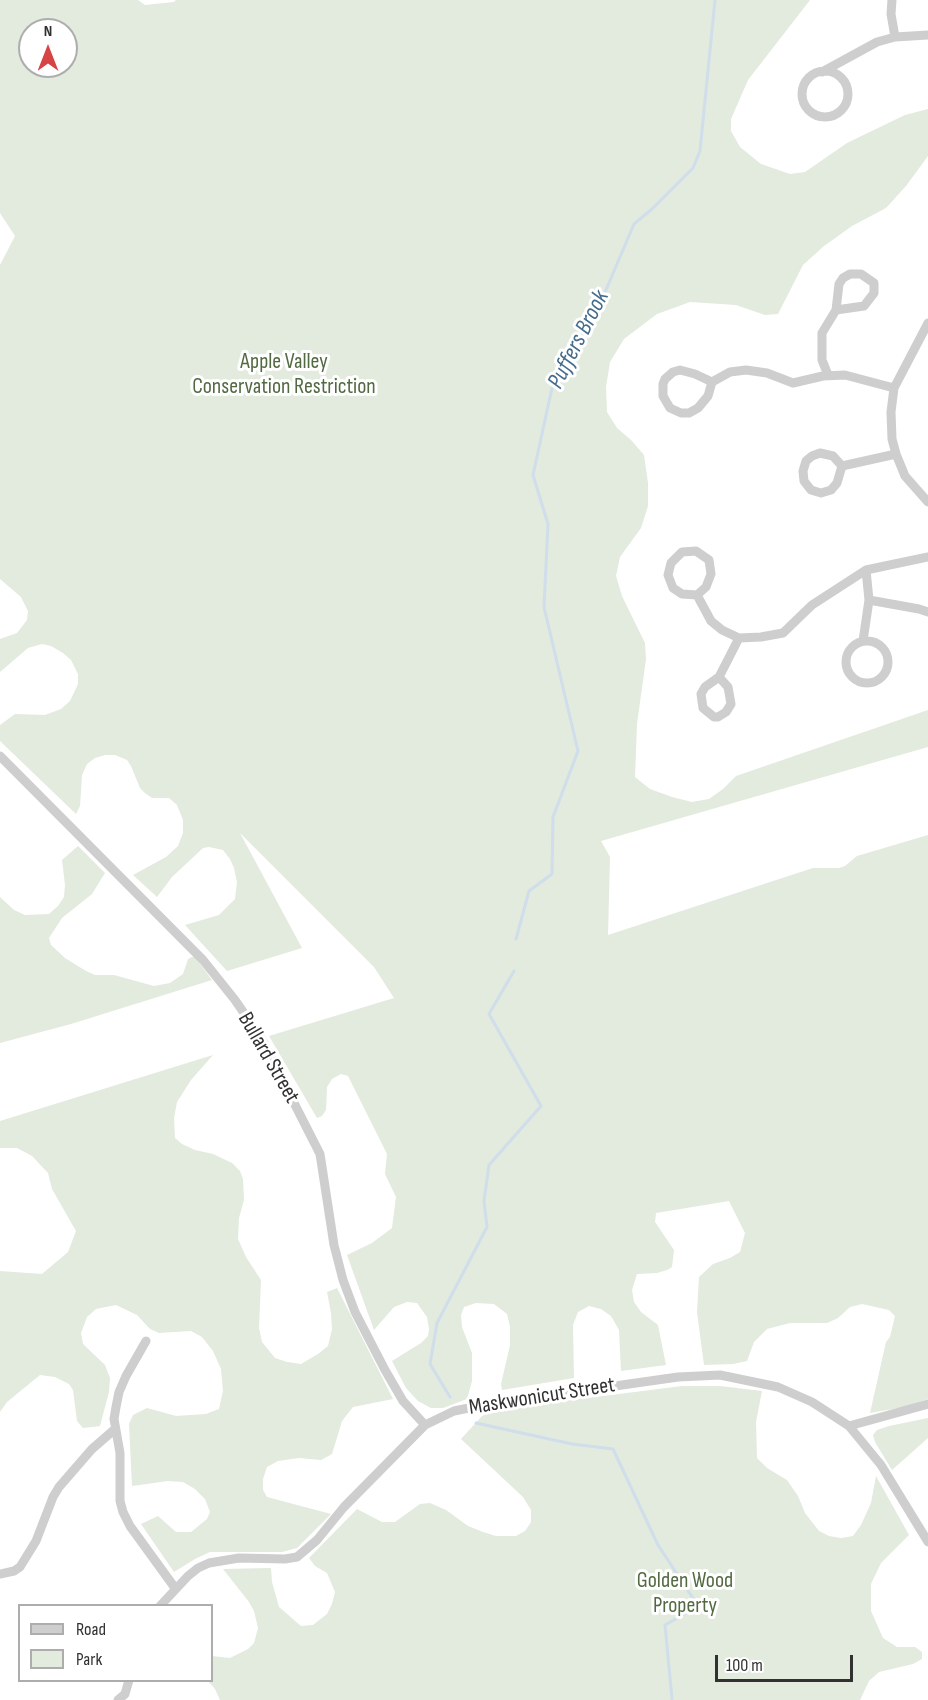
<!DOCTYPE html>
<style>
body{margin:0}
#map{position:relative;width:928px;height:1700px;overflow:hidden;background:#fff;font-family:"Sofia Sans Condensed",sans-serif}
canvas{display:block}
.legend{position:absolute;left:18px;top:1604px;width:195px;height:78px;box-sizing:border-box;background:#fff;border:2px solid #adadad;margin:0;padding:8px 10px;list-style:none;font-size:18px;color:#313131}
.legend li{display:flex;align-items:center;gap:12px;height:30px}
.legend b{width:30px;border:2px solid #adadad}
.north{position:absolute;left:18px;top:18px;width:60px;height:60px;box-sizing:border-box;background:#fff;border:2px solid #adadad;border-radius:50%;rotate:0deg;font-size:16px;font-weight:700;line-height:24px;text-align:center;color:#313131}
.north::after{content:'';display:block;margin:auto;width:21px;height:27px;background:#d74445;clip-path:polygon(50% 0,100% 100%,50% 72%,0 100%)}
.scale{position:absolute;left:715px;top:1655px;width:138px;height:27px;box-sizing:border-box;border:3px solid #313131;border-top:0;padding-left:8px;font-size:18px;line-height:21px;white-space:nowrap;color:#313131;-webkit-text-stroke:4px #fff;paint-order:stroke}
</style>
<div id="map">
<canvas width="928" height="1700"></canvas>
<ul class="legend">
<li><b style="height:8px;background:#cecece"></b>Road</li>
<li><b style="height:16px;background:#e3eade"></b>Park</li>
</ul>
<div class="north">N</div>
<div class="scale">100 m</div>
</div>
<script>
const context = document.querySelector('canvas').getContext('2d');
context.lineJoin = 'round';
function paint(path, color) { context.fillStyle = color; context.fill(path, 'evenodd'); }
const toPath = rows => new Path2D(rows.map(r => 'M' + r).join(''));
function strokePath(path, color, width, dash) { context.strokeStyle = color; context.lineWidth = width; context.lineCap = dash ? 'butt' : 'round'; context.setLineDash(dash || []); context.stroke(path); }
function drawText(font, color, halo, rows, align = 'center') {
  context.font = font + ' "Sofia Sans Condensed",sans-serif'; context.lineWidth = 6; context.setLineDash([]); context.textBaseline = 'middle'; context.strokeStyle = halo; context.fillStyle = color; for (const [text, x, y, turn = 0] of rows) {
    context.save(); context.translate(x, y); context.rotate((+turn || 0) * Math.PI / 180); context.textAlign = isNaN(turn) ? turn : align; if (halo) context.strokeText(text, 0, 0); context.fillText(text, 0, 0); context.restore();
  }
}
const green = toPath([
 [0,0,138,0,145,5,174,2,176,0,810,0,748,80,731,119,731,131,740,147,761,164,790,174,805,172,847,143,905,115,928,109,928,156,906,186,886,208,852,226,824,246,803,265,778,314,765,315,736,305,690,302,657,314,624,339,610,362,606,387,607,412,617,428,631,440,644,455,648,483,648,506,641,528,620,557,616,576,622,596,645,643,646,659,637,724,635,777,650,789,672,797,692,802,709,799,723,789,736,776,928,710,928,747,601,841,610,857,608,935,813,868,839,868,845,866,857,856,928,835,928,1399,904,1407,870,1413,886,1342,890,1337,895,1316,889,1310,862,1304,850,1307,838,1318,827,1323,790,1323,767,1329,754,1342,747,1361,733,1364,704,1365,697,1312,699,1277,713,1264,730,1258,740,1252,745,1233,729,1201,656,1213,655,1222,674,1250,672,1267,667,1270,657,1273,637,1274,632,1290,634,1302,641,1312,658,1325,666,1365,621,1371,619,1330,611,1316,601,1309,589,1306,578,1312,573,1325,574,1378,502,1390,501,1384,510,1345,510,1327,507,1314,494,1304,476,1303,464,1307,461,1315,462,1327,472,1353,472,1381,467,1399,443,1408,431,1408,418,1401,406,1388,392,1361,421,1343,428,1336,429,1329,427,1317,417,1303,407,1302,394,1307,374,1330,347,1255,372,1243,392,1228,396,1197,385,1174,387,1154,348,1076,341,1074,332,1079,327,1087,326,1110,322,1116,317,1118,269,1036,394,998,374,967,240,833,302,948,227,971,185,925,219,915,235,899,237,882,234,868,230,859,223,850,209,847,203,848,172,877,157,897,133,875,166,857,178,846,183,833,183,820,177,805,169,798,152,798,145,793,140,788,131,766,127,760,115,755,105,755,95,758,87,764,82,775,80,806,76,814,0,741,0,725,15,714,45,715,61,709,70,701,78,684,78,674,71,660,63,653,51,646,42,644,28,648,0,672,0,639,17,633,27,620,28,611,21,597,0,579,0,265,15,236,0,213],
 [30,30,66,30,66,66,30,66],
 [78,846,105,873,92,894,62,918,49,938,51,945,65,958,86,971,95,975,114,975,154,986,170,983,183,974,188,959,192,957,195,957,212,980,71,1024,0,1043,0,897,14,910,25,915,49,914,58,906,64,897,65,885,62,860],
 [213,1055,191,1080,177,1102,174,1118,175,1138,182,1144,195,1150,213,1154,232,1163,240,1171,243,1179,244,1200,239,1218,238,1239,246,1257,261,1280,259,1328,262,1342,275,1358,287,1362,301,1364,318,1354,328,1346,332,1329,331,1313,327,1292,337,1288,393,1399,353,1407,342,1421,332,1454,321,1460,299,1458,278,1461,267,1467,263,1479,263,1490,267,1497,331,1514,297,1548,282,1552,210,1552,195,1559,174,1572,141,1524,158,1516,176,1532,191,1532,207,1519,210,1512,205,1499,195,1489,183,1482,168,1481,132,1486,129,1424,133,1415,147,1408,176,1416,206,1414,219,1409,223,1391,221,1369,213,1351,202,1337,191,1331,159,1333,150,1329,137,1315,116,1305,96,1309,87,1317,81,1333,83,1344,105,1365,110,1378,109,1392,100,1426,83,1428,77,1421,73,1390,69,1384,55,1377,40,1375,7,1402,0,1412,0,1271,42,1274,68,1252,76,1231,52,1189,48,1173,32,1156,17,1148,0,1148,0,1121],
 [682,1386,720,1386,762,1391,756,1422,757,1458,767,1468,787,1480,798,1496,805,1513,819,1531,829,1536,841,1538,853,1536,861,1525,871,1503,876,1476,909,1535,881,1563,871,1584,871,1611,883,1638,897,1647,915,1647,922,1652,922,1659,913,1664,879,1672,869,1681,860,1700,220,1700,215,1689,208,1681,212,1680,212,1656,230,1658,248,1649,254,1643,258,1628,254,1611,249,1602,223,1569,271,1568,272,1582,279,1607,301,1626,313,1625,327,1614,332,1604,335,1592,327,1573,315,1566,309,1558,357,1509,382,1522,395,1522,420,1504,430,1503,446,1510,468,1526,483,1532,496,1536,516,1536,525,1531,531,1522,531,1510,523,1497,461,1439,482,1416,491,1412,548,1403],
 [928,1418,928,1438,892,1470,875,1442,873,1435,877,1430,889,1426]
]);
const stream = toPath([
 [516,939,529,891,552,874,553,817,578,751,544,607,548,524,533,475,552,388,600,304,634,224,652,209,693,168,700,151,715,0],
 [450,1397,430,1364,437,1323,487,1227,484,1201,489,1165,541,1106,489,1014,514,971],
 [476,1423,572,1444,613,1449,658,1545,698,1606,665,1625,672,1699]
]);
const street = toPath([
 [895,37,928,35],
 '802 94a23 23 0 1 1 46 0a23 23 0 1 1-46 0Z',
 [822,72,877,42,895,37,891,14,892,0],
 [928,323,894,388,891,412,892,439,896,454,905,476,928,502],
 [828,375,822,360,822,333,836,310,864,306,874,293,874,283,861,274,850,274,843,278,839,284,836,310],
 [712,382,708,396,698,408,689,413,681,413,670,408,663,396,663,384,665,379,673,372,680,370,695,374,712,382,730,372,746,370,767,373,793,383,823,376,845,375,894,388],
 [842,466,833,456,820,453,812,456,806,461,803,471,804,481,811,490,821,493,831,490,837,483,842,466,896,454],
 [866,570,928,557],
 [697,595,706,587,711,574,709,560,696,551,682,552,671,563,668,575,673,588,682,594,697,595,711,621,722,630,739,638,761,637,783,633,812,605,866,570,869,600],
 [863,641,869,600,919,609,928,612],
 '846 662a21 21 0 1 1 42 0a21 21 0 1 1-42 0Z',
 [719,677,728,687,731,704,726,712,718,717,714,717,703,708,701,694,705,687,719,677,739,638],
 [0,756,203,960,235,1000,261,1038,320,1154,334,1245,343,1280,355,1312,385,1370,403,1401,425,1425],
 [146,1341,126,1376,119,1392,116,1407,114,1419,120,1453,120,1501,123,1512,130,1526,175,1588],
 [849,1426,928,1404],
 [0,1574,14,1571,20,1567,36,1541,53,1497,59,1487,92,1449,115,1429],
 [160,1606,188,1576,198,1568,209,1563,239,1558,285,1559,297,1557,317,1540,344,1507,425,1425,454,1411,489,1404,678,1377,720,1375,778,1387,812,1402,849,1426,881,1465,928,1542],
 [118,1700,125,1694,129,1680]
]);
const parkNames = [
 ["Apple Valley",284,362],
 ["Conservation Restriction",284,387],
 ["Golden Wood",685,1581],
 ["Property",685,1606]
];
const streetNames = [
 ["Bullard Street",268,1058,60],
 ["Maskwonicut Street",542,1397,-9]
];
const waterNames = [
 ["Puffers Brook",579,340,-63]
];
paint(green, '#e3eade');
strokePath(stream, '#cfdeea', 3);
strokePath(street, '#cecece', 9);
drawText('22px', '#526a41', '#fff', parkNames);
drawText('22px', '#313131', '#fff', streetNames);
drawText('italic 24px', '#456c8d', '#fff', waterNames);
</script>
